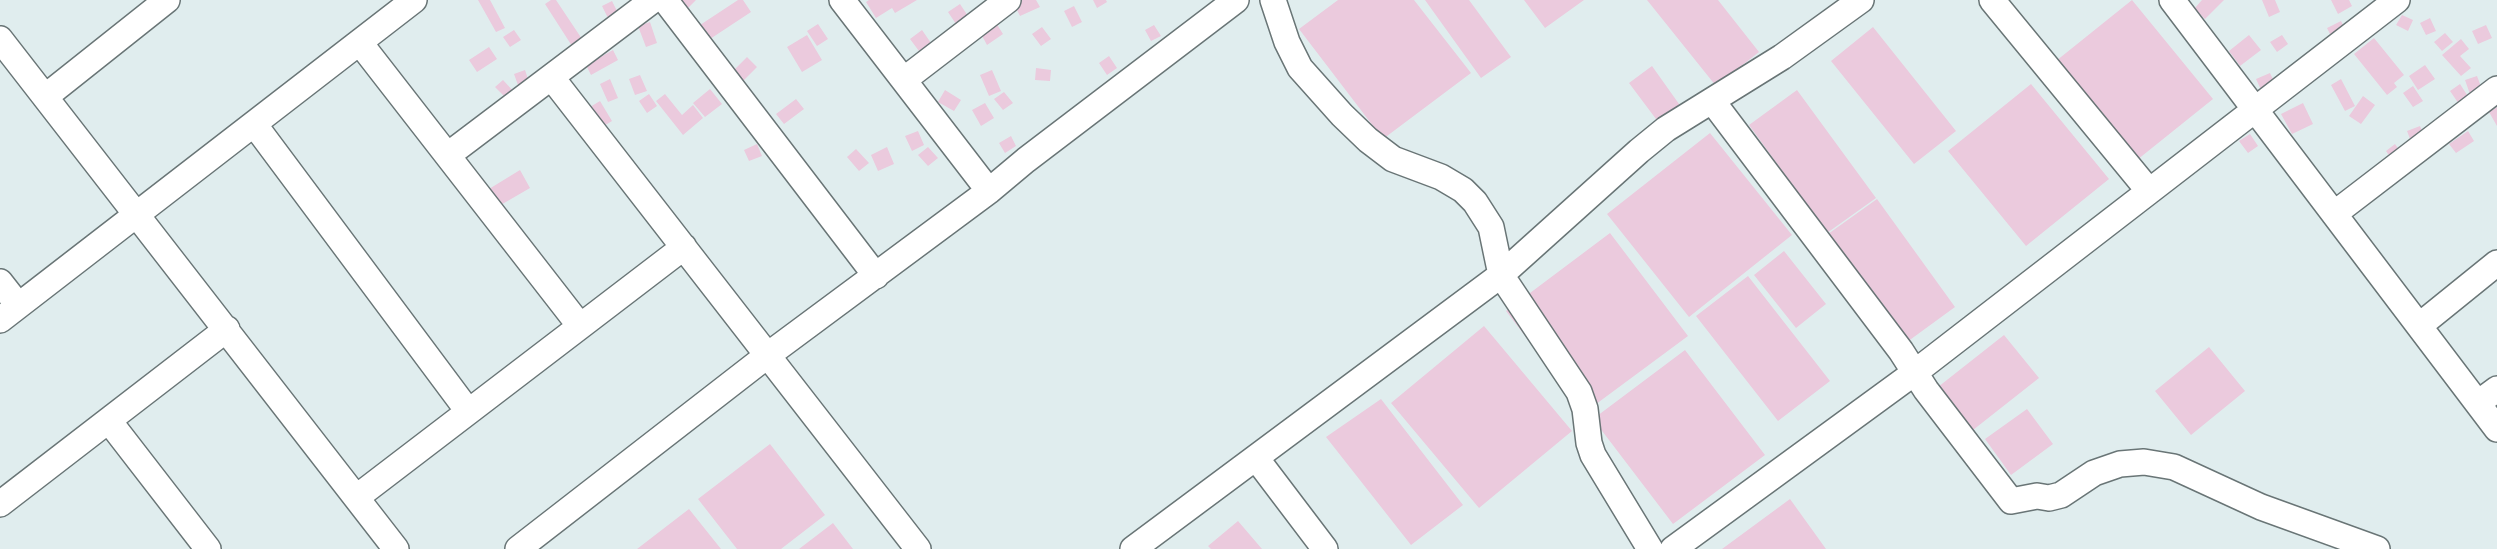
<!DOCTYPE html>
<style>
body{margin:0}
canvas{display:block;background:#e0edee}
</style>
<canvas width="2497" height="549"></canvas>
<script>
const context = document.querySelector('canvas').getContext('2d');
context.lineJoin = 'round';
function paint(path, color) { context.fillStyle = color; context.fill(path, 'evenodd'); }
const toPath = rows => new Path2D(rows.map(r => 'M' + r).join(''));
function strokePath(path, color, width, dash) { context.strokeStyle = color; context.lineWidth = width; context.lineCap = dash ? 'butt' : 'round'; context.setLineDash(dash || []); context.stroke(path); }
const building = toPath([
 [478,0,490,0,505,28,496,32],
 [551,0,556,0,582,39,572,46,545,4],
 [680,0,696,0,687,9],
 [738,0,743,0,751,12,707,41,697,27],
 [869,0,917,0,895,13,892,8,876,18,866,2],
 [1022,0,1036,0,1040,7,1020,16,1014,4],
 [1093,0,1106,0,1107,2,1097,8],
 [1338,0,1414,0,1471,73,1383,139,1299,29],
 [1425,0,1469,0,1511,57,1481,78],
 [1524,0,1584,0,1545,28],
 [1647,0,1718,0,1759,52,1716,86],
 [2132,0,2213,99,2132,164,2051,65],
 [2202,0,2224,0,2205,19,2194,9],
 [2262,0,2275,0,2280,12,2269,17],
 [2331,0,2349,0,2352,6,2338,14],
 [612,1,619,15,609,20,602,6],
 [960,4,968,16,956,24,948,12],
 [1074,6,1082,22,1072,27,1064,11],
 [2402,15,2413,20,2408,31,2396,25],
 [2430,18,2436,31,2426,35,2420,23],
 [2341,21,2346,31,2332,38,2327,28],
 [650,22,657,43,646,47,638,26],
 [996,23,1003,34,987,45,980,32],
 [818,24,828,39,817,46,807,31],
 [1154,25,1161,36,1151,41,1145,30],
 [2486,25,2492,38,2478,44,2472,31],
 [1042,27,1051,39,1041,46,1032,34],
 [1873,27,1956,131,1914,164,1831,61],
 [514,30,521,40,510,47,503,37],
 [922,30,931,43,919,51,910,39],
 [2445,33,2453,42,2442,51,2434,42],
 [807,35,822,60,802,72,787,47],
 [2249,35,2261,50,2240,66,2229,51],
 [2282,35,2288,44,2277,52,2270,42],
 [2374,38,2404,75,2394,83,2397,87,2387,95,2354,54],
 [2461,39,2469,49,2460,56,2471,68,2461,76,2442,55],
 [489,47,497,59,477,72,469,60],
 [613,50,618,60,591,75,586,65],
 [1109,56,1117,68,1107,75,1099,63],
 [747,57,757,67,742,82,732,72],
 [2425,65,2435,79,2418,90,2409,76],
 [1652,66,1684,111,1662,127,1629,83],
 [1036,68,1051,70,1050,81,1035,80],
 [525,70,529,82,518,85,514,74],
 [992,70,1001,91,989,96,980,75],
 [2270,73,2277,88,2263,94,2256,79],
 [640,75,647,91,635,95,629,79],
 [2477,76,2483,92,2471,97,2465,80],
 [610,79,618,98,608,102,600,84],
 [2341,79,2355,106,2345,111,2331,85],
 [503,80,515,93,507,99,495,87],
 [2031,84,2109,179,2026,246,1948,151],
 [2460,84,2471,101,2461,107,2450,91],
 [2413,86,2423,101,2413,107,2403,93],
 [710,89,722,104,705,117,693,103],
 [945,90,961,100,954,111,938,102],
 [1797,90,1876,198,1827,233,1749,125],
 [1004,92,1013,103,1003,110,994,99],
 [649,94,657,106,647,113,639,101],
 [665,94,682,115,693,105,703,118,683,135,656,101],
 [2363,96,2375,105,2361,124,2349,116],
 [796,99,804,109,784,124,776,114],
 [600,101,612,121,602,127,590,107],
 [985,103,994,118,981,126,972,110],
 [2303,103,2313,124,2292,134,2281,114],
 [2497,107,2497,126,2489,112],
 [2420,126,2425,138,2412,144,2407,131],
 [918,131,924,145,912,151,905,136],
 [2468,131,2474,141,2456,153,2449,144],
 [1710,133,1792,235,1689,317,1607,214],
 [2250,134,2258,146,2248,153,2239,141],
 [1011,136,1016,146,1005,153,999,143],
 [757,144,762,156,749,161,744,150],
 [2395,144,2402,154,2393,161,2386,151],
 [887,147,894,164,878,171,871,155],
 [928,147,938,158,928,166,918,155],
 [856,149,869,163,859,171,847,157],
 [520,170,530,188,499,206,489,189],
 [1877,199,1955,307,1907,342,1828,234],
 [1610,233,1688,336,1584,413,1506,311],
 [1784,251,1826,304,1796,328,1754,275],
 [1748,276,1830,381,1778,421,1696,316],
 [1484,326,1572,431,1479,508,1391,403],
 [2004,335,2039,378,1973,430,1938,387],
 [2209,347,2245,391,2191,435,2155,391],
 [1685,350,1765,455,1673,524,1593,419],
 [1381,399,1463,505,1411,545,1326,437],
 [2027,409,2053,444,2011,475,1985,439],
 [770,444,825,515,781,549,737,549,698,499],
 [1790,499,1826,549,1722,549],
 [689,509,721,549,637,549],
 [1238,521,1262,549,1211,549,1208,546],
 [833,523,853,549,799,549]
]);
const minor = toPath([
 [665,0,876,276],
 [842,0,989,191],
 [1273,0,1287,42,1300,68,1342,115,1368,140,1393,159,1441,177,1463,190,1475,202,1491,227,1501,275,1579,392,1585,409,1589,443,1593,455,1650,549],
 [1992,0,2149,191],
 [2172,0,2497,429],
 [0,39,396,549],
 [360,43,580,326],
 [552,78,918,549],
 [905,79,1008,0],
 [45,97,167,0],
 [1713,102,1901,351,1926,390,2011,501,2037,496,2049,498,2061,495,2094,473,2120,464,2144,462,2174,467,2261,507,2377,549],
 [254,124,468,411],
 [448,155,653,0],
 [2334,214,2497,89],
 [0,282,18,305],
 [0,320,414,0],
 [2419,326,2497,263],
 [2478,403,2497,389],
 [109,421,208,549],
 [1256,458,1325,549],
 [357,497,684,247],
 [0,504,227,329],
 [518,549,768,355,989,191,1026,160,1236,0],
 [1133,549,1501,275,1639,151,1666,129,1782,57,1861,0],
 [1673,549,1914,373,2397,0]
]);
paint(building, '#ebcadd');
strokePath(minor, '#697576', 28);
strokePath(minor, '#fff', 25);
</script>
